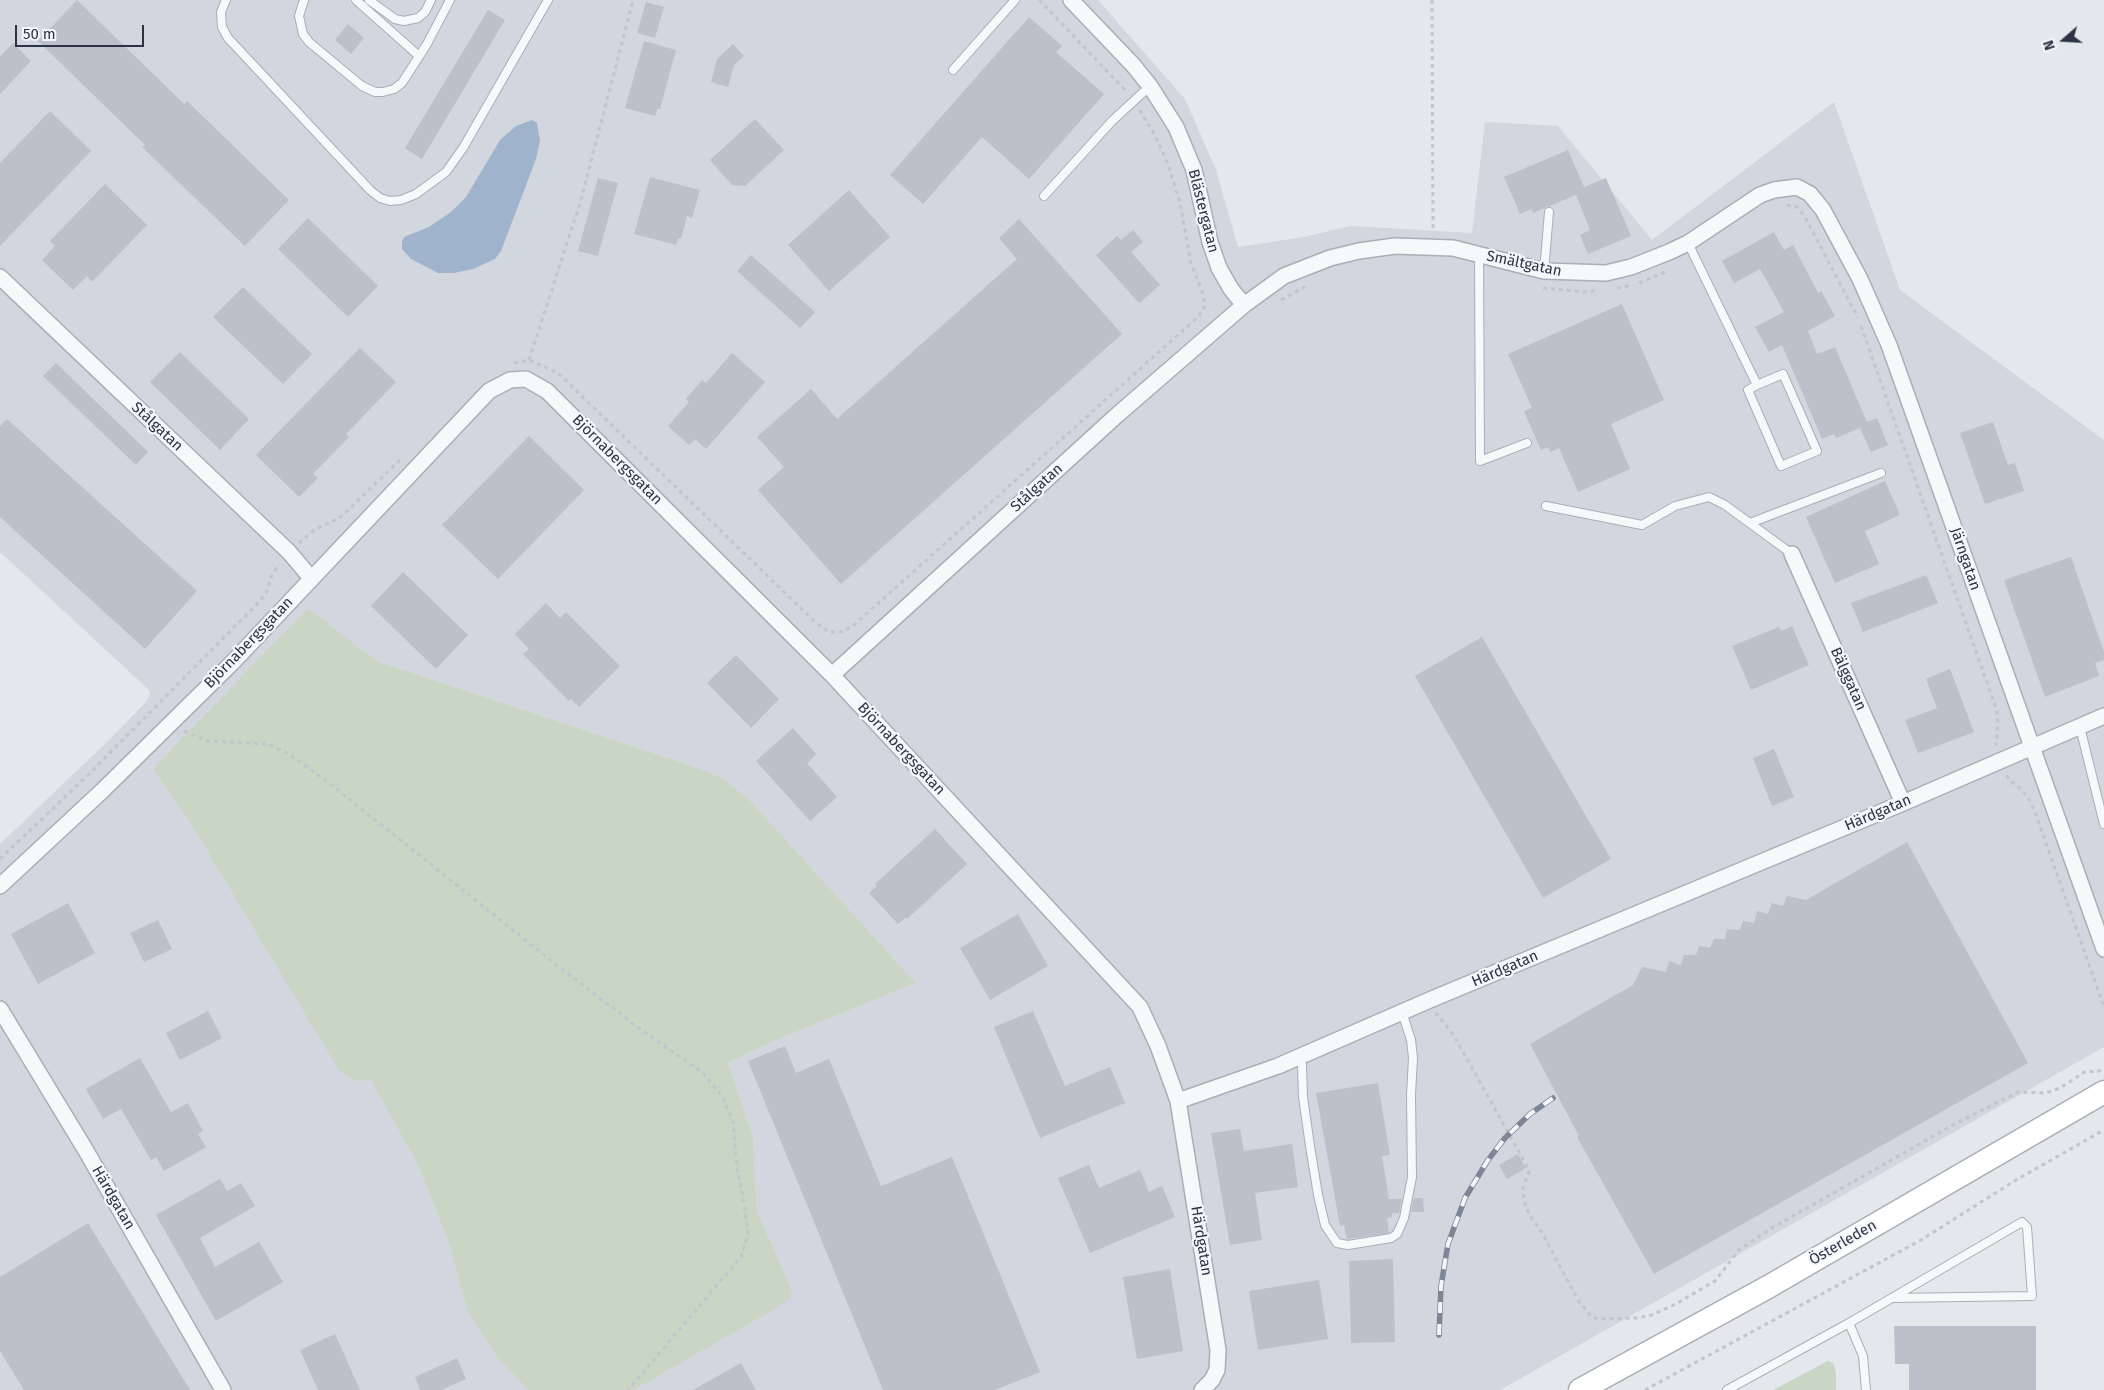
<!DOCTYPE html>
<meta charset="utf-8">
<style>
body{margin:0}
#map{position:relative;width:2104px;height:1390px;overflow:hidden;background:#e4e7ec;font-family:"Fira Sans",sans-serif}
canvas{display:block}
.north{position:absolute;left:2039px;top:15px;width:50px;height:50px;-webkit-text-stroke:4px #f4f6f9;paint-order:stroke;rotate:251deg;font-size:14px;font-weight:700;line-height:20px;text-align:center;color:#2b3445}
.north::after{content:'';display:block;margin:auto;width:18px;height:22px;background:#2b3445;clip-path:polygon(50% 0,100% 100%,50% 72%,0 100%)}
.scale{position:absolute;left:15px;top:25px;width:129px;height:22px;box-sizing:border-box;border:2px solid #2b3445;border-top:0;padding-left:6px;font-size:15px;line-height:18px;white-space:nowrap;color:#2b3445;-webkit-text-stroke:4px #f4f6f9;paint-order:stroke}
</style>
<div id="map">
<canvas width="2104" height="1390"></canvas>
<div class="north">N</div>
<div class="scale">50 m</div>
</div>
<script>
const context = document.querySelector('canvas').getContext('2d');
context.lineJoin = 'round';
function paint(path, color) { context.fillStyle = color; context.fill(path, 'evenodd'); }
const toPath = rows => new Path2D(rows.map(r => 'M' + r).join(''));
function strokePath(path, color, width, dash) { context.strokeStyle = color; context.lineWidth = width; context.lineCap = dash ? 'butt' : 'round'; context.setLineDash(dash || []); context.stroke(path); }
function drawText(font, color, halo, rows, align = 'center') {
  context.font = font + ' "Fira Sans",sans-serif'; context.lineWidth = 4.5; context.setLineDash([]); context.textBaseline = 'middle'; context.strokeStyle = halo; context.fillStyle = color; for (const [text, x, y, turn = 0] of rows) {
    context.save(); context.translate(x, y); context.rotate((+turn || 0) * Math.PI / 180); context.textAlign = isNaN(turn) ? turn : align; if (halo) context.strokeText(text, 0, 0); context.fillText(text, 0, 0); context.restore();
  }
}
const built = toPath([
 [0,0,1098,0,1185,99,1216,170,1238,247,1304,237,1350,226,1472,233,1485,122,1558,126,1652,240,1834,102,1900,290,2104,440,2104,1047,1500,1390,634,1390,772,1311,792,1290,757,1211,753,1136,728,1063,774,1041,916,983,746,796,718,776,675,760,377,661,308,608,152,769,188,819,248,918,354,1081,371,1079,418,1165,450,1246,467,1310,497,1357,528,1390,0,1390,0,844,106,743,146,702,150,695,149,690,0,552]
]);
const green = toPath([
 [308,608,377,661,675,760,718,776,746,796,916,983,774,1041,728,1063,753,1136,757,1211,792,1290,790,1298,772,1311,634,1390,528,1390,497,1357,467,1310,450,1246,418,1165,371,1080,354,1081,339,1070,188,819,152,769],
 [1828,1361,1833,1363,1836,1373,1836,1390,1773,1390]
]);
const water = toPath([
 [532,120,537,123,540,141,536,159,501,251,495,259,473,269,454,273,438,273,411,259,402,249,402,242,404,237,429,227,451,212,466,197,500,140,516,126]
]);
const building = toPath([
 [77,0,184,104,187,101,289,200,245,246,142,147,145,145,38,41],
 [646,2,664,7,655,38,637,33],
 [488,10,505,20,422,159,405,148],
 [1029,17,1062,46,1056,52,1104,94,1029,179,982,137,923,204,890,175],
 [348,24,364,38,351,54,335,40],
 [644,41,676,50,660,109,657,109,655,116,625,108],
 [13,43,31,61,0,94,0,57],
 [733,44,744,56,734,65,728,87,711,82,717,59],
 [50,111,91,151,0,246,0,163],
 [755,119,784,150,745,186,732,185,710,160],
 [1568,150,1584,187,1606,178,1631,236,1588,254,1580,235,1590,230,1576,195,1533,213,1532,209,1520,214,1504,177],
 [650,177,700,190,692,218,687,216,681,239,678,238,676,245,634,234],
 [598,178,618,183,598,256,578,251],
 [105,184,147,225,92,282,87,276,73,290,42,260,55,246,50,241],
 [849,190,890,237,829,291,788,245],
 [308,218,378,286,348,317,278,249],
 [1019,219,1122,334,841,584,758,490,784,467,757,437,811,389,837,419,1017,259,999,238],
 [1133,230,1143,242,1131,252,1160,285,1139,303,1096,255,1117,236,1121,240],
 [1774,232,1784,250,1793,245,1818,293,1821,291,1835,316,1808,331,1817,354,1835,347,1867,422,1877,418,1888,445,1871,452,1860,428,1836,438,1834,434,1822,439,1782,345,1769,352,1755,327,1784,312,1760,269,1734,283,1722,261],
 [751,255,815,312,800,328,737,271],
 [243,287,312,354,283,384,213,317],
 [1622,304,1664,400,1611,424,1630,469,1578,492,1559,448,1550,452,1548,447,1541,450,1524,411,1532,408,1508,354],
 [360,348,396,382,346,434,349,437,313,474,318,478,299,497,256,455],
 [180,352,249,419,220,450,150,382],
 [732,353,765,382,706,449,695,439,689,445,668,426,689,402,686,399,702,380,706,383],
 [56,363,148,452,136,465,43,376],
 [7,419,197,591,145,649,0,517,0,426],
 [1993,422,2008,465,2015,463,2024,491,1985,504,1960,433],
 [529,436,584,490,498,579,442,525],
 [1885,481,1900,515,1865,531,1879,564,1835,583,1806,517],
 [2071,557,2104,652,2104,660,2095,663,2099,676,2045,697,2004,580],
 [403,572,468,635,436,669,371,606],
 [1926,575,1938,603,1863,632,1851,603],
 [546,603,560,618,566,612,620,666,579,707,571,699,569,701,523,654,529,649,515,634],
 [1792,626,1809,665,1751,690,1732,646,1779,627,1781,631],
 [1482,637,1611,859,1543,898,1415,676],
 [736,655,779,699,751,728,707,683],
 [1950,669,1974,732,1918,753,1905,720,1937,708,1926,679],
 [793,728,816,754,807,763,837,797,810,821,756,761],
 [1774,749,1794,797,1772,806,1753,758],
 [935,829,967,864,907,919,905,918,898,924,869,893,877,886,875,884],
 [1907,842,2028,1063,1654,1274,1577,1137,1579,1136,1530,1044,1633,985,1642,967,1666,972,1669,961,1681,965,1684,955,1696,955,1699,946,1710,948,1714,939,1725,939,1727,929,1740,930,1743,921,1754,923,1757,911,1768,914,1772,903,1783,906,1787,896,1806,900],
 [68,903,95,953,38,984,11,934],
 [1018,914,1048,966,990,1000,960,948],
 [158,920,172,949,144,962,130,933],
 [208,1011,222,1038,180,1060,166,1033],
 [1033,1011,1065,1086,1110,1067,1125,1103,1040,1138,994,1027],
 [785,1046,796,1073,829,1059,881,1186,952,1157,1040,1372,995,1390,883,1390,748,1061],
 [140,1058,171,1112,188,1103,203,1131,198,1134,206,1147,164,1171,156,1157,151,1160,121,1109,103,1119,86,1089],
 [1378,1083,1390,1155,1382,1156,1389,1199,1402,1199,1399,1213,1392,1213,1392,1217,1387,1218,1389,1233,1347,1239,1344,1225,1340,1226,1316,1093],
 [1240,1129,1244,1151,1292,1144,1298,1187,1255,1193,1262,1240,1230,1245,1211,1133],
 [1518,1154,1526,1168,1507,1179,1499,1165],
 [1089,1165,1099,1188,1140,1170,1149,1192,1162,1186,1175,1217,1090,1253,1058,1178],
 [220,1179,227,1191,241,1183,255,1206,200,1238,215,1267,259,1242,283,1282,216,1321,156,1215],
 [1414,1198,1423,1198,1424,1212,1411,1212],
 [88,1223,190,1390,24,1390,0,1351,0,1277],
 [1393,1259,1395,1342,1351,1343,1349,1261],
 [1170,1269,1183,1351,1137,1359,1123,1277],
 [1319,1280,1328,1339,1258,1350,1249,1291],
 [1894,1326,2036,1326,2036,1390,1909,1390,1909,1364,1895,1364],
 [335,1334,360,1390,318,1390,300,1350],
 [457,1358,466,1379,441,1390,420,1390,415,1377],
 [741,1363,756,1390,693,1390]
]);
const path = toPath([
 [1039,0,1127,92],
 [1432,0,1433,232],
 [1787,205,1797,207,1805,217,1858,318],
 [1639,283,1666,272],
 [1543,288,1587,292,1599,290],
 [1617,288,1633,285],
 [1281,300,1306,286],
 [1861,326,1997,711,1998,725,1996,746],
 [529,360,581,200,633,0],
 [514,363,529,360,558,373,815,622,829,632,842,632,855,624,1198,317,1203,310,1205,303,1203,294,1191,263,1180,203,1168,164,1156,137,1139,109],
 [299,543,314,530,341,517,403,457],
 [184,731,208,741,268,744,289,754,329,783,554,963,643,1031,703,1073,722,1096,733,1121,737,1169,743,1196,748,1234,741,1257,628,1390],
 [2007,775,2009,780,2021,789,2029,799,2036,815,2104,1007],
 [0,859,90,773,260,601,266,593,272,575,279,564],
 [1435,1014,1438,1015,1454,1036,1526,1164,1529,1172,1523,1187,1524,1201,1530,1216,1541,1231,1578,1300,1591,1316,1597,1319,1637,1318,1652,1315,1674,1305,1715,1281,1739,1250,1770,1229,1953,1125,2018,1092,2046,1093,2060,1088,2086,1071,2097,1072,2104,1068],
 [1645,1390,1921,1240,2016,1180,2104,1130]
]);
const service = toPath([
 [226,0,221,12,222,27,228,38,370,190,380,198,390,201,401,200,416,194,446,172,463,148,548,0],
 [304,0,299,16,303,34,309,42,362,86,375,92,383,92,394,89,402,83,427,44,450,0],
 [356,0,419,56],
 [369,0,395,19,404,21,418,18,425,12,431,0],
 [953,70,1015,0],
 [1044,196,1112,121,1150,86],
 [1688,243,1757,385,1748,390,1781,466,1817,451,1783,374,1757,385],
 [1479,255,1480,461,1527,443],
 [1544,271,1549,212],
 [1546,506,1642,525,1675,506,1709,497,1725,505,1792,554],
 [1750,523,1881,473],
 [2080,727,2104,824],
 [1298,1058,1302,1065,1303,1097,1310,1146,1318,1195,1325,1225,1337,1243,1348,1245,1391,1238,1397,1234,1404,1218,1412,1177,1411,1095,1413,1058,1411,1040,1402,1012],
 [1849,1323,1863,1356,1866,1390],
 [1727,1390,1849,1323,2022,1222,2027,1227,2032,1296,1892,1298]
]);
const minor = toPath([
 [1071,0,1133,65,1150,86,1176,127,1194,170,1210,242,1219,268,1231,289,1244,305],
 [0,277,289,552,311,578],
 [1792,554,1903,803],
 [832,675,1116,416,1244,305,1284,276,1330,258,1359,251,1395,246,1453,248,1544,271,1606,273,1631,267,1669,252,1688,243,1760,195,1774,190,1797,187,1810,194,1823,210,1860,279,1889,345,2104,949],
 [0,886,102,791,232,663,489,391,510,380,526,379,547,391,832,675,1140,1007,1158,1046,1178,1101],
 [0,1009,85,1149,223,1390],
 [1202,1390,1212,1380,1217,1370,1218,1350,1178,1101,1278,1066,1432,999,1903,803,2104,716]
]);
const secondary = toPath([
 [1580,1390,1768,1287,2104,1092]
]);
const rail = toPath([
 [1439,1335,1441,1286,1448,1244,1465,1198,1488,1160,1505,1138,1530,1114,1553,1098]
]);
const streetNames = [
 ["Blästergatan",1203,211,76],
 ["Smältgatan",1524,264,12],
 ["Stålgatan",157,427,43],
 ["Björnabergsgatan",617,460,45],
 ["Stålgatan",1037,488,-42],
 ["Järngatan",1965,559,71],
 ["Björnabergsgatan",249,643,-46],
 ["Bälggatan",1848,679,66],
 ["Björnabergsgatan",901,749,47],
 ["Härdgatan",1878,813,-23],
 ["Härdgatan",1505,969,-23],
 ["Härdgatan",113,1198,60],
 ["Härdgatan",1201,1241,81],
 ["Österleden",1843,1243,-30]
];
paint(built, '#d2d6de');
paint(green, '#c9d6c5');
paint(water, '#9fb4cc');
paint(building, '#bbc0ca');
strokePath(service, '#a9aeb7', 10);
strokePath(minor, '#a9aeb7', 18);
strokePath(secondary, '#a9aeb7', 25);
strokePath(path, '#c2c5cb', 3, [4, 4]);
strokePath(service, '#f7f8fa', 8);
strokePath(minor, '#f7f8fa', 15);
strokePath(secondary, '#fff', 22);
strokePath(rail, '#7d8696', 5.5);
strokePath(rail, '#f4f6f9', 4, [11]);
drawText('15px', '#2b3445', '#f4f6f9', streetNames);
</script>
